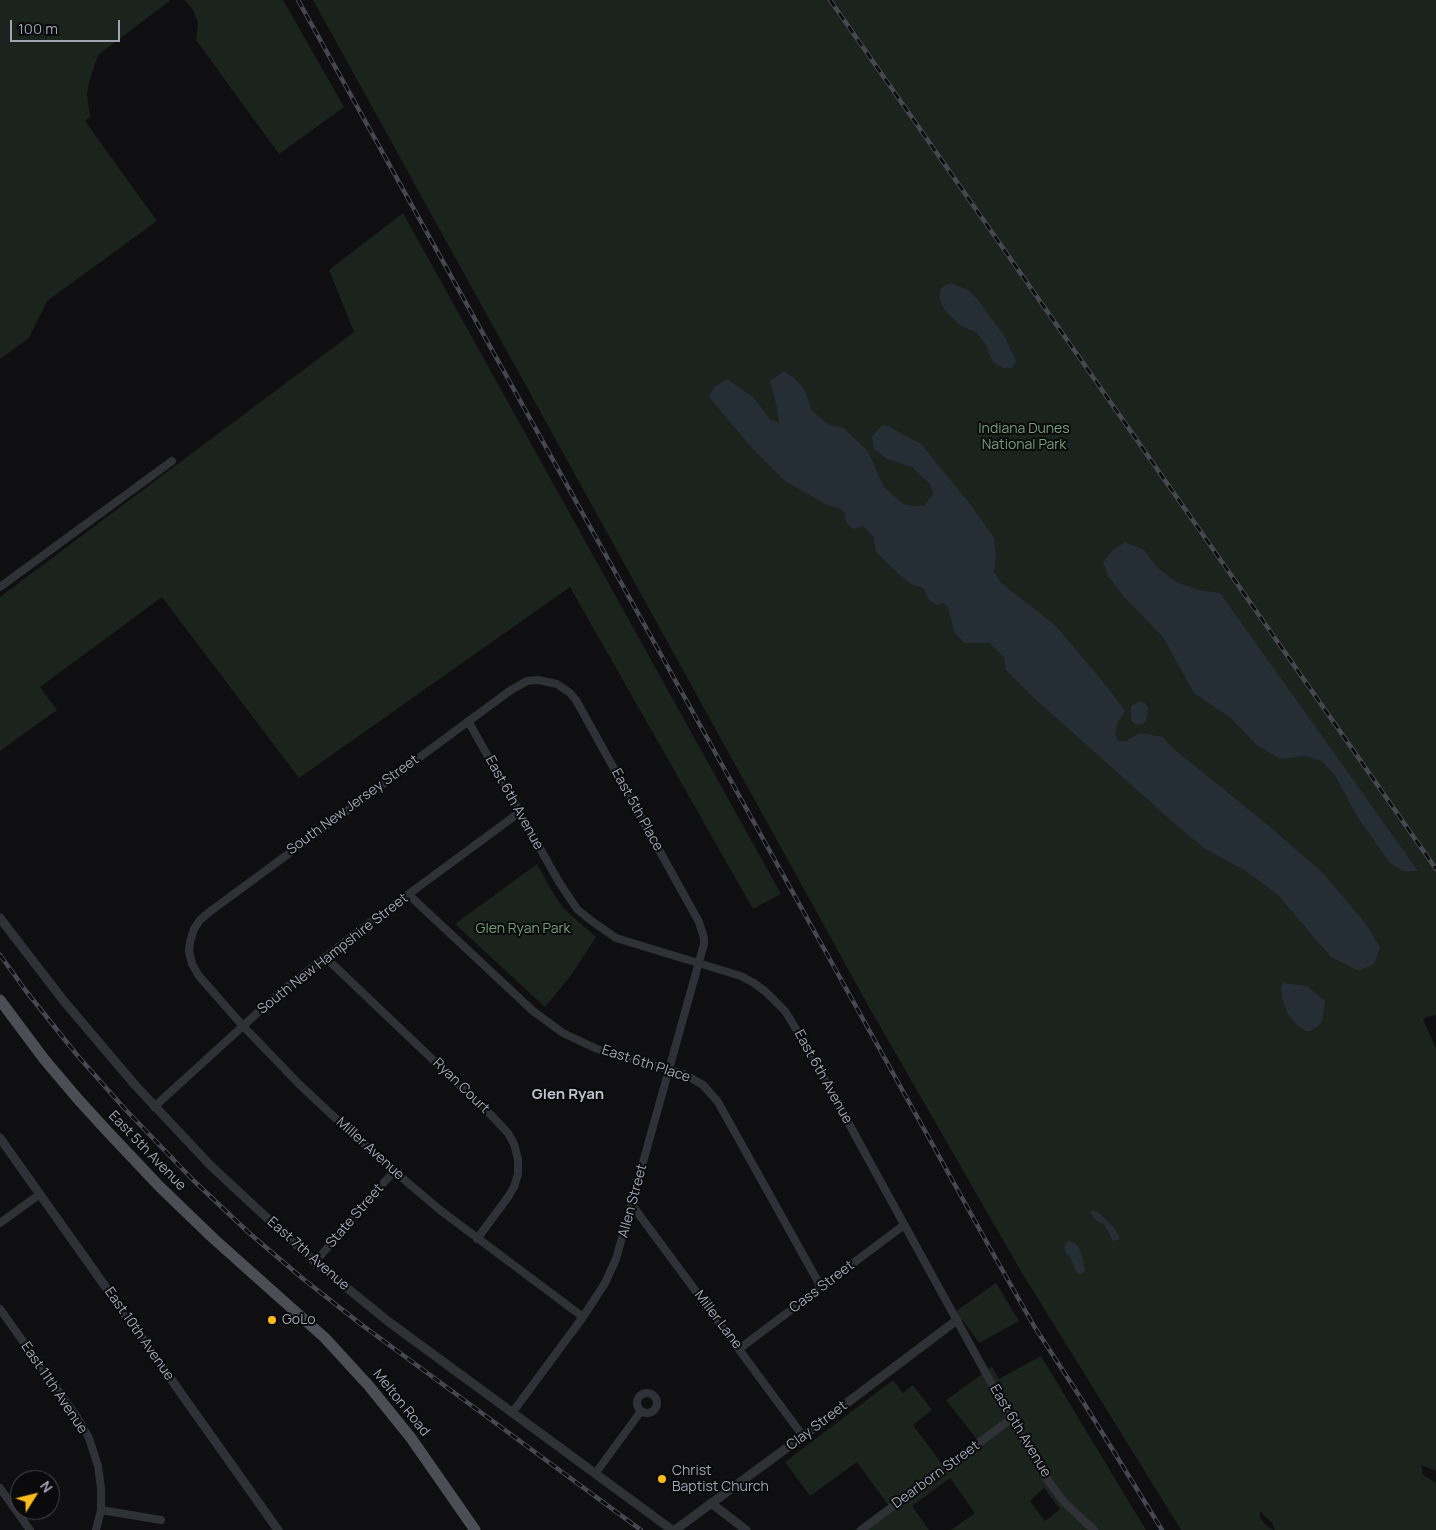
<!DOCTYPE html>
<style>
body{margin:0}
#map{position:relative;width:1436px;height:1530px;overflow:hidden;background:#0f0f11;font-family:Manrope,sans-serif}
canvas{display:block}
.north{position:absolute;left:10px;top:1470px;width:50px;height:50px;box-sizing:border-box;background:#0a0a0c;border:1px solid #46484f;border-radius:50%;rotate:54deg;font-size:14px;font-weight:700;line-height:20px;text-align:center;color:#9fa4b3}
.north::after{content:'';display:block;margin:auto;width:18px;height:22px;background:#febc1a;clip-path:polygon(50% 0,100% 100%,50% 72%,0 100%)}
.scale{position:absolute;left:10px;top:20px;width:110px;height:22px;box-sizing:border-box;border:2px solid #9fa4b3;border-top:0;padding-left:6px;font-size:15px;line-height:18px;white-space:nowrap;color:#9fa4b3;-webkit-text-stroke:4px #0a0a0c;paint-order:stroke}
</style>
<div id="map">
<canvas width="1436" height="1530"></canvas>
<div class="north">N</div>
<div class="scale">100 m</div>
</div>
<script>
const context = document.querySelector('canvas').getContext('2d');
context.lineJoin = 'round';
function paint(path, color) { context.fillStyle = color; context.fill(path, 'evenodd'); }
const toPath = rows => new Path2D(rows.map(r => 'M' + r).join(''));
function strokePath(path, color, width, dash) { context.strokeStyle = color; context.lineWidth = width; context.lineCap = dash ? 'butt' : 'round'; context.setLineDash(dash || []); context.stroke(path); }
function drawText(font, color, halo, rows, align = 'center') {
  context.font = font + ' Manrope,sans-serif'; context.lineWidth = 4; context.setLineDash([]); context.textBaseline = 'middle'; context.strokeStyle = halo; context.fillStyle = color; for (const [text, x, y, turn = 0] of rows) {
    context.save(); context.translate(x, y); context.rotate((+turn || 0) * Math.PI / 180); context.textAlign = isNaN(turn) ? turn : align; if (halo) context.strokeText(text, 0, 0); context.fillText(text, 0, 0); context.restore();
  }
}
const green = toPath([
 [0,0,171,0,98,55,89,82,87,94,90,117,85,121,157,221,47,301,29,338,0,359],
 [185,0,283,0,344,107,279,154,196,40,198,23,193,10],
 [313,0,1436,0,1436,1015,1426,1017,1423,1020,1436,1048,1436,1471,1421,1465,1423,1475,1436,1483,1436,1530,1275,1530,1272,1523,1260,1511,1260,1518,1265,1524,1273,1530,1181,1530,1022,1273,869,1007],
 [403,213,781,894,753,909,570,587,299,778,162,597,40,687,57,710,0,751,0,597,354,332,329,270],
 [537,864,553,893,564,909,596,937,572,974,545,1007,455,924],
 [996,1283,1019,1321,979,1343,956,1311],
 [1041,1356,1146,1530,951,1530,975,1513,950,1478,912,1506,929,1530,855,1530,888,1505,857,1462,810,1496,785,1462,893,1380,903,1393,913,1385,932,1410,913,1425,945,1468,979,1442,946,1400,992,1367,999,1379],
 [1044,1488,1060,1509,1045,1521,1030,1501]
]);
const water = toPath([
 [951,283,968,290,978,300,1005,337,1016,361,1012,368,1003,368,993,362,986,345,976,332,961,326,945,311,939,298,941,288],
 [784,371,794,378,804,389,812,411,829,425,843,428,867,450,884,487,903,504,914,506,925,505,933,494,930,484,912,467,887,459,874,449,872,437,880,427,886,425,921,444,970,504,994,538,996,557,994,572,1001,583,1056,626,1104,683,1125,711,1118,722,1115,733,1118,741,1126,741,1140,733,1163,737,1174,749,1270,827,1323,873,1366,924,1380,948,1374,964,1359,971,1331,957,1277,894,1246,871,1205,849,1173,822,1034,698,1006,670,1004,657,990,643,965,643,955,633,948,608,944,603,937,605,929,600,923,588,911,584,893,569,876,552,874,537,863,526,853,529,846,522,845,513,839,508,827,505,785,481,752,448,709,397,714,387,727,379,753,397,770,419,779,423,777,407,770,381],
 [1125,542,1144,550,1158,568,1176,582,1199,590,1220,593,1418,871,1403,871,1390,863,1357,816,1336,777,1322,761,1304,756,1280,759,1257,745,1231,718,1194,693,1163,637,1124,597,1108,576,1103,562,1113,550],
 [1139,702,1145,703,1148,708,1147,717,1144,724,1137,725,1132,722,1130,712,1132,705],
 [1283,983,1307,986,1325,1001,1322,1022,1317,1027,1310,1031,1305,1031,1297,1025,1288,1014,1282,998,1282,994,1281,988],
 [1093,1210,1099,1213,1115,1229,1119,1236,1119,1240,1113,1241,1104,1224,1098,1222,1093,1217,1090,1212,1091,1211],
 [1069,1241,1074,1243,1079,1247,1085,1269,1084,1272,1082,1274,1078,1274,1076,1272,1071,1259,1065,1251,1065,1243]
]);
const minor = toPath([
 [0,587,172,461],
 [468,721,559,882,577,909,589,919,616,938,741,976,754,983,766,992,785,1011,804,1042,1011,1419,1047,1479,1064,1502,1094,1530],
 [409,895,533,1011,563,1033,597,1049,684,1074,703,1085,718,1102,821,1287],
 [325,957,491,1115,508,1133,514,1144,518,1159,518,1174,514,1187,508,1197,477,1239],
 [154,1107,277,995,364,927,520,812],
 [632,1205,803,1436],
 [0,1223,40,1194],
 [315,1262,394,1171],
 [0,1309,77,1417,89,1438,98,1466,101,1488,101,1510,96,1530],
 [739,1349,904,1225],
 '637 1403a10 10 0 1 1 20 0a10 10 0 1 1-20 0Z',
 [512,1413,583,1317,605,1283,616,1259,704,944,704,938,699,922,576,700,570,693,557,684,538,680,527,681,511,690,208,913,200,920,194,929,190,942,189,951,192,964,199,976,243,1026,299,1084,348,1130,394,1171,440,1210,583,1317],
 [595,1474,641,1411],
 [0,1488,30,1530],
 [101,1510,161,1520],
 [861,1530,1011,1419]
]);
const tertiary = toPath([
 [0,918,63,1000,135,1085,211,1166,253,1205,315,1262,389,1322,672,1530],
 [0,1138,278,1530],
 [711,1503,746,1530],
 [675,1530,803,1436,957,1320]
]);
const primary = toPath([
 [0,1000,44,1059,77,1098,108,1132,160,1187,214,1239,325,1338,369,1386,411,1438,475,1530]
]);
const rail = toPath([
 [298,0,991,1250,1034,1326,1082,1400,1162,1530],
 [830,0,1436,869],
 [0,955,26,991,77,1055,124,1108,194,1181,248,1232,302,1278,362,1325,641,1530]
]);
const markers = [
 [272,1320,5,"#febc1a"],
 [662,1479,5,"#febc1a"]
];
const parkNames = [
 ["Indiana Dunes",1024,429],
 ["National Park",1024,445],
 ["Glen Ryan Park",523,929]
];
const streetNames = [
 ["East 6th Avenue",514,803,61],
 ["South New Jersey Street",353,805,-36],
 ["East 5th Place",637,810,61],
 ["South New Hampshire Street",333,954,-38],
 ["East 6th Place",646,1064,18],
 ["East 6th Avenue",823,1077,61],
 ["Ryan Court",461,1086,44],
 ["Miller Avenue",370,1149,42],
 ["East 5th Avenue",147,1151,46],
 ["Allen Street",633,1201,-75],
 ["State Street",355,1216,-49],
 ["East 7th Avenue",308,1254,41],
 ["Cass Street",822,1287,-37],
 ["Miller Lane",718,1320,53],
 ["East 10th Avenue",139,1334,55],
 ["East 11th Avenue",54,1388,56],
 ["Melton Road",401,1403,51],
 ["Clay Street",817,1426,-37],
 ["East 6th Avenue",1020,1431,59],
 ["Dearborn Street",936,1475,-36]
];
const poiNames = [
 ["GoLo",282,1320],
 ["Christ",672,1471],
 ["Baptist Church",672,1487]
];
const neighbourhoodNames = [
 ["Glen Ryan",568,1095]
];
paint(green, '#1b231d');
paint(water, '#252d35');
strokePath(minor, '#303136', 8);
strokePath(tertiary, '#303136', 9);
strokePath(primary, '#4c4d55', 11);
strokePath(rail, '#47484f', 4.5);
strokePath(rail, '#0a0a0c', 2.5, [8]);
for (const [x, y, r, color] of markers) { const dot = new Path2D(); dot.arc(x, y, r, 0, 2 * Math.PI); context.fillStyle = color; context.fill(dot); strokePath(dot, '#0a0a0c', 2); }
drawText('14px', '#74a079', '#0a0a0c', parkNames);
drawText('14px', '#9fa4b3', '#0a0a0c', streetNames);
drawText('14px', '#9fa4b3', '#0a0a0c', poiNames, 'left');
drawText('bold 15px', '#c0c3cf', '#0a0a0c', neighbourhoodNames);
</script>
